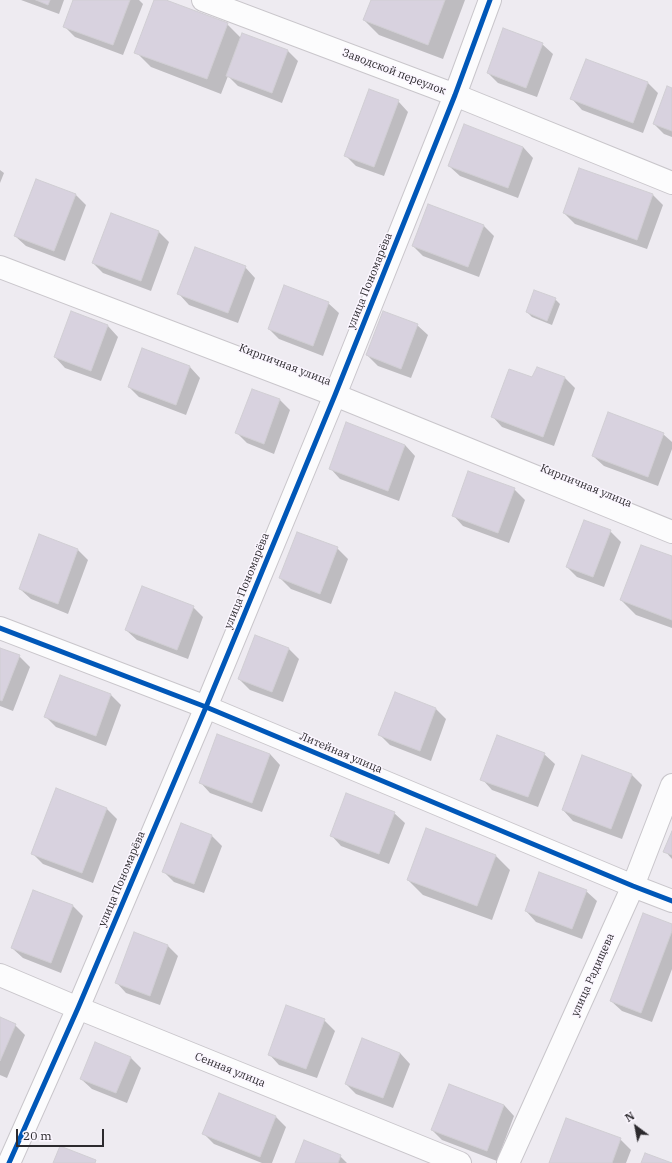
<!DOCTYPE html>
<meta charset="utf-8">
<style>
body{margin:0}
#map{position:relative;width:672px;height:1163px;overflow:hidden;background:#eeebf1;font-family:"IBM Plex Serif",serif}
canvas{display:block}
.north{position:absolute;left:616px;top:1107px;width:40px;height:40px;-webkit-text-stroke:3px #fbf6ff;paint-order:stroke;rotate:328deg;font-size:11px;font-weight:700;line-height:16px;text-align:center;color:#2c2a2e}
.north::after{content:'';display:block;margin:auto;width:14px;height:18px;background:#2c2a2e;clip-path:polygon(50% 0,100% 100%,50% 72%,0 100%)}
.scale{position:absolute;left:16px;top:1129px;width:88px;height:18px;box-sizing:border-box;border:2px solid #2c2a2e;border-top:0;padding-left:5px;font-size:12px;line-height:14px;white-space:nowrap;color:#2c2a2e;-webkit-text-stroke:3px #fbf6ff;paint-order:stroke}
</style>
<div id="map">
<canvas width="672" height="1163"></canvas>
<div class="north">N</div>
<div class="scale">20 m</div>
</div>
<script>
const context = document.querySelector('canvas').getContext('2d');
context.lineJoin = 'round';
function paint(path, color) { context.fillStyle = color; context.fill(path, 'evenodd'); }
const toPath = rows => new Path2D(rows.map(r => 'M' + r).join(''));
function strokePath(path, color, width, dash) { context.strokeStyle = color; context.lineWidth = width; context.lineCap = dash ? 'butt' : 'round'; context.setLineDash(dash || []); context.stroke(path); }
function drawText(font, color, halo, rows, align = 'center') {
  context.font = font + ' "IBM Plex Serif",serif'; context.lineWidth = 3; context.setLineDash([]); context.textBaseline = 'middle'; context.strokeStyle = halo; context.fillStyle = color; for (const [text, x, y, turn = 0] of rows) {
    context.save(); context.translate(x, y); context.rotate((+turn || 0) * Math.PI / 180); context.textAlign = isNaN(turn) ? turn : align; if (halo) context.strokeText(text, 0, 0); context.fillText(text, 0, 0); context.restore();
  }
}
const shadow = toPath([
 [21,0,64,0,59,14],
 [74,0,139,0,143,4,123,55,75,37,64,26],
 [155,0,163,0,227,24,241,38,288,51,298,61,282,103,238,86,228,76,221,94,151,67,136,52],
 [372,0,465,0,443,59,379,35,364,20],
 [542,44,553,54,537,97,498,83,488,73],
 [586,60,648,83,658,93,643,133,582,110,572,99],
 [672,89,672,137,664,134,654,124],
 [398,101,408,112,384,176,356,166,345,155],
 [464,126,523,147,533,158,518,198,460,176,449,166],
 [0,170,4,173,0,183],
 [75,194,86,205,65,261,26,246,15,236],
 [653,195,663,205,647,249,575,224,564,213],
 [428,205,484,226,494,236,479,277,423,256,413,246],
 [111,214,159,232,169,242,151,291,103,273,93,263],
 [245,267,255,278,238,323,189,305,179,294],
 [555,299,560,304,552,325,532,317,527,312],
 [328,303,339,313,323,356,279,339,269,329],
 [71,313,108,326,118,337,101,381,65,368,55,357],
 [417,325,428,335,411,378,378,366,367,355],
 [143,350,190,367,200,378,186,415,139,397,129,387],
 [565,378,575,388,554,446,502,427,492,416,533,379],
 [280,400,290,410,274,454,247,443,237,433],
 [663,434,672,442,672,449,658,486,604,466,593,456],
 [405,445,415,456,399,501,340,479,330,468],
 [514,489,525,500,509,543,463,526,453,515],
 [610,531,621,542,604,587,577,577,567,567],
 [337,548,348,559,331,604,291,589,280,578],
 [78,550,88,560,68,614,31,599,20,589],
 [672,558,672,628,636,615,621,600],
 [193,607,203,617,188,659,137,640,126,630],
 [255,636,289,649,299,659,283,702,250,690,239,679],
 [0,649,19,656,30,667,13,711,0,706],
 [61,676,111,695,121,705,106,746,56,727,46,717],
 [436,709,446,719,431,761,390,745,380,735],
 [270,754,280,765,262,812,210,793,200,782],
 [544,754,555,764,538,807,492,790,482,779],
 [632,775,642,785,622,839,573,821,563,810],
 [106,808,117,819,93,883,43,864,33,854],
 [394,813,405,823,389,864,341,846,331,835],
 [672,833,672,859,665,851],
 [211,835,222,846,204,893,174,882,164,872],
 [495,855,510,870,492,920,423,895,408,880],
 [586,891,597,901,582,939,536,922,526,911],
 [72,905,83,916,61,973,23,958,12,948],
 [672,925,672,969,652,1022,622,1011,611,1001],
 [134,933,168,946,178,956,160,1005,126,993,116,982],
 [0,1019,15,1025,25,1035,7,1078,0,1075],
 [324,1020,335,1031,317,1078,279,1065,269,1054],
 [400,1053,410,1064,393,1108,356,1094,346,1084],
 [131,1058,141,1068,127,1103,92,1089,81,1079],
 [219,1094,276,1117,286,1127,272,1163,262,1163,214,1144,203,1133],
 [504,1105,514,1116,497,1161,442,1140,432,1130],
 [620,1139,631,1150,626,1163,550,1163],
 [340,1156,347,1163,296,1163]
]);
const building = toPath([
 [36,0,50,0,48,5,36,0],
 [73,0,130,0,113,45,63,27,73,0],
 [154,0,166,0,228,23,207,79,134,53,154,0],
 [371,0,445,0,428,45,363,20,371,0],
 [503,28,543,43,526,88,487,73,503,28],
 [242,33,288,50,272,93,226,76,242,33],
 [586,59,648,82,633,123,570,99,586,59],
 [667,86,672,88,672,131,653,124,667,86],
 [369,89,399,100,374,167,344,156,369,89],
 [464,124,523,147,508,188,448,166,464,124],
 [579,168,653,194,637,240,563,213,579,168],
 [36,179,76,194,54,251,14,236,36,179],
 [428,204,484,225,468,267,412,246,428,204],
 [111,213,159,231,141,281,92,263,111,213],
 [195,247,246,266,228,313,177,294,195,247],
 [284,285,329,302,313,346,268,329,284,285],
 [534,290,556,298,547,321,526,312,534,290],
 [71,311,108,325,91,371,54,357,71,311],
 [383,311,418,324,401,369,366,355,383,311],
 [142,348,190,366,176,405,128,387,142,348],
 [537,367,565,377,543,437,491,417,509,369,532,377,537,367],
 [252,389,280,399,264,444,235,433,252,389],
 [608,412,664,433,648,477,592,456,608,412],
 [346,422,405,445,388,491,329,469,346,422],
 [468,471,515,488,498,533,452,516,468,471],
 [584,520,611,530,593,577,566,567,584,520],
 [297,532,338,547,320,594,279,578,297,532],
 [39,534,78,549,58,604,19,589,39,534],
 [641,545,672,556,672,620,620,600,641,545],
 [142,586,194,606,177,650,125,630,142,586],
 [255,635,289,648,272,692,238,679,255,635],
 [0,648,20,655,2,701,0,700,0,648],
 [60,675,111,694,96,736,44,717,60,675],
 [395,692,436,708,420,751,378,735,395,692],
 [217,734,270,754,252,803,199,783,217,734],
 [497,735,545,753,528,797,480,780,497,735],
 [582,755,632,774,611,829,562,810,582,755],
 [56,788,107,808,82,873,31,854,56,788],
 [346,793,395,812,379,854,330,836,346,793],
 [181,823,212,835,194,884,162,872,181,823],
 [426,828,496,855,477,906,407,880,426,828],
 [672,831,672,855,663,852,672,831],
 [539,872,587,890,572,929,525,911,539,872],
 [33,890,73,905,51,963,11,948,33,890],
 [643,913,672,924,672,931,641,1013,610,1001,643,913],
 [134,932,168,945,150,996,115,983,134,932],
 [286,1005,325,1019,306,1069,268,1055,286,1005],
 [0,1017,16,1024,0,1061,0,1017],
 [362,1038,400,1053,383,1098,345,1084,362,1038],
 [95,1042,131,1057,116,1093,80,1079,95,1042],
 [449,1084,504,1105,487,1151,431,1130,449,1084],
 [219,1093,276,1116,260,1157,202,1134,219,1093],
 [566,1118,621,1138,612,1163,549,1163,566,1118],
 [304,1140,341,1155,338,1163,295,1163,304,1140],
 [60,1146,96,1160,95,1163,53,1163,60,1146],
 [645,1153,672,1163,641,1163,645,1153]
]);
const minor = toPath([
 [203,0,455,95,672,183],
 [0,267,335,395,672,532],
 [0,628,206,707,633,886,672,901],
 [0,975,78,1008,460,1163],
 [9,1163,78,1008,206,707,335,395,455,95,490,0],
 [508,1163,633,886,672,785]
]);
const cycleway = toPath([
 [0,628,206,707,633,886,672,901],
 [9,1163,78,1008,206,707,335,395,455,95,490,0]
]);
const streetNames = [
 ["Заводской переулок",394,72,21],
 ["улица Пономарёва",370,281,-68],
 ["Кирпичная улица",285,365,21],
 ["Кирпичная улица",586,486,22],
 ["улица Пономарёва",247,581,-68],
 ["Литейная улица",341,753,23],
 ["улица Пономарёва",122,879,-67],
 ["улица Радищева",593,975,-66],
 ["Сенная улица",230,1070,22]
];
paint(shadow, '#0003');
paint(building, '#d8d2df');
strokePath(building, '#d0ced3', 1);
strokePath(minor, '#c9c6cb', 24);
strokePath(minor, '#fcfcfd', 22);
strokePath(cycleway, '#0057b8', 5);
drawText('11px', '#2c2a2e', '#fbf6ff', streetNames);
</script>
